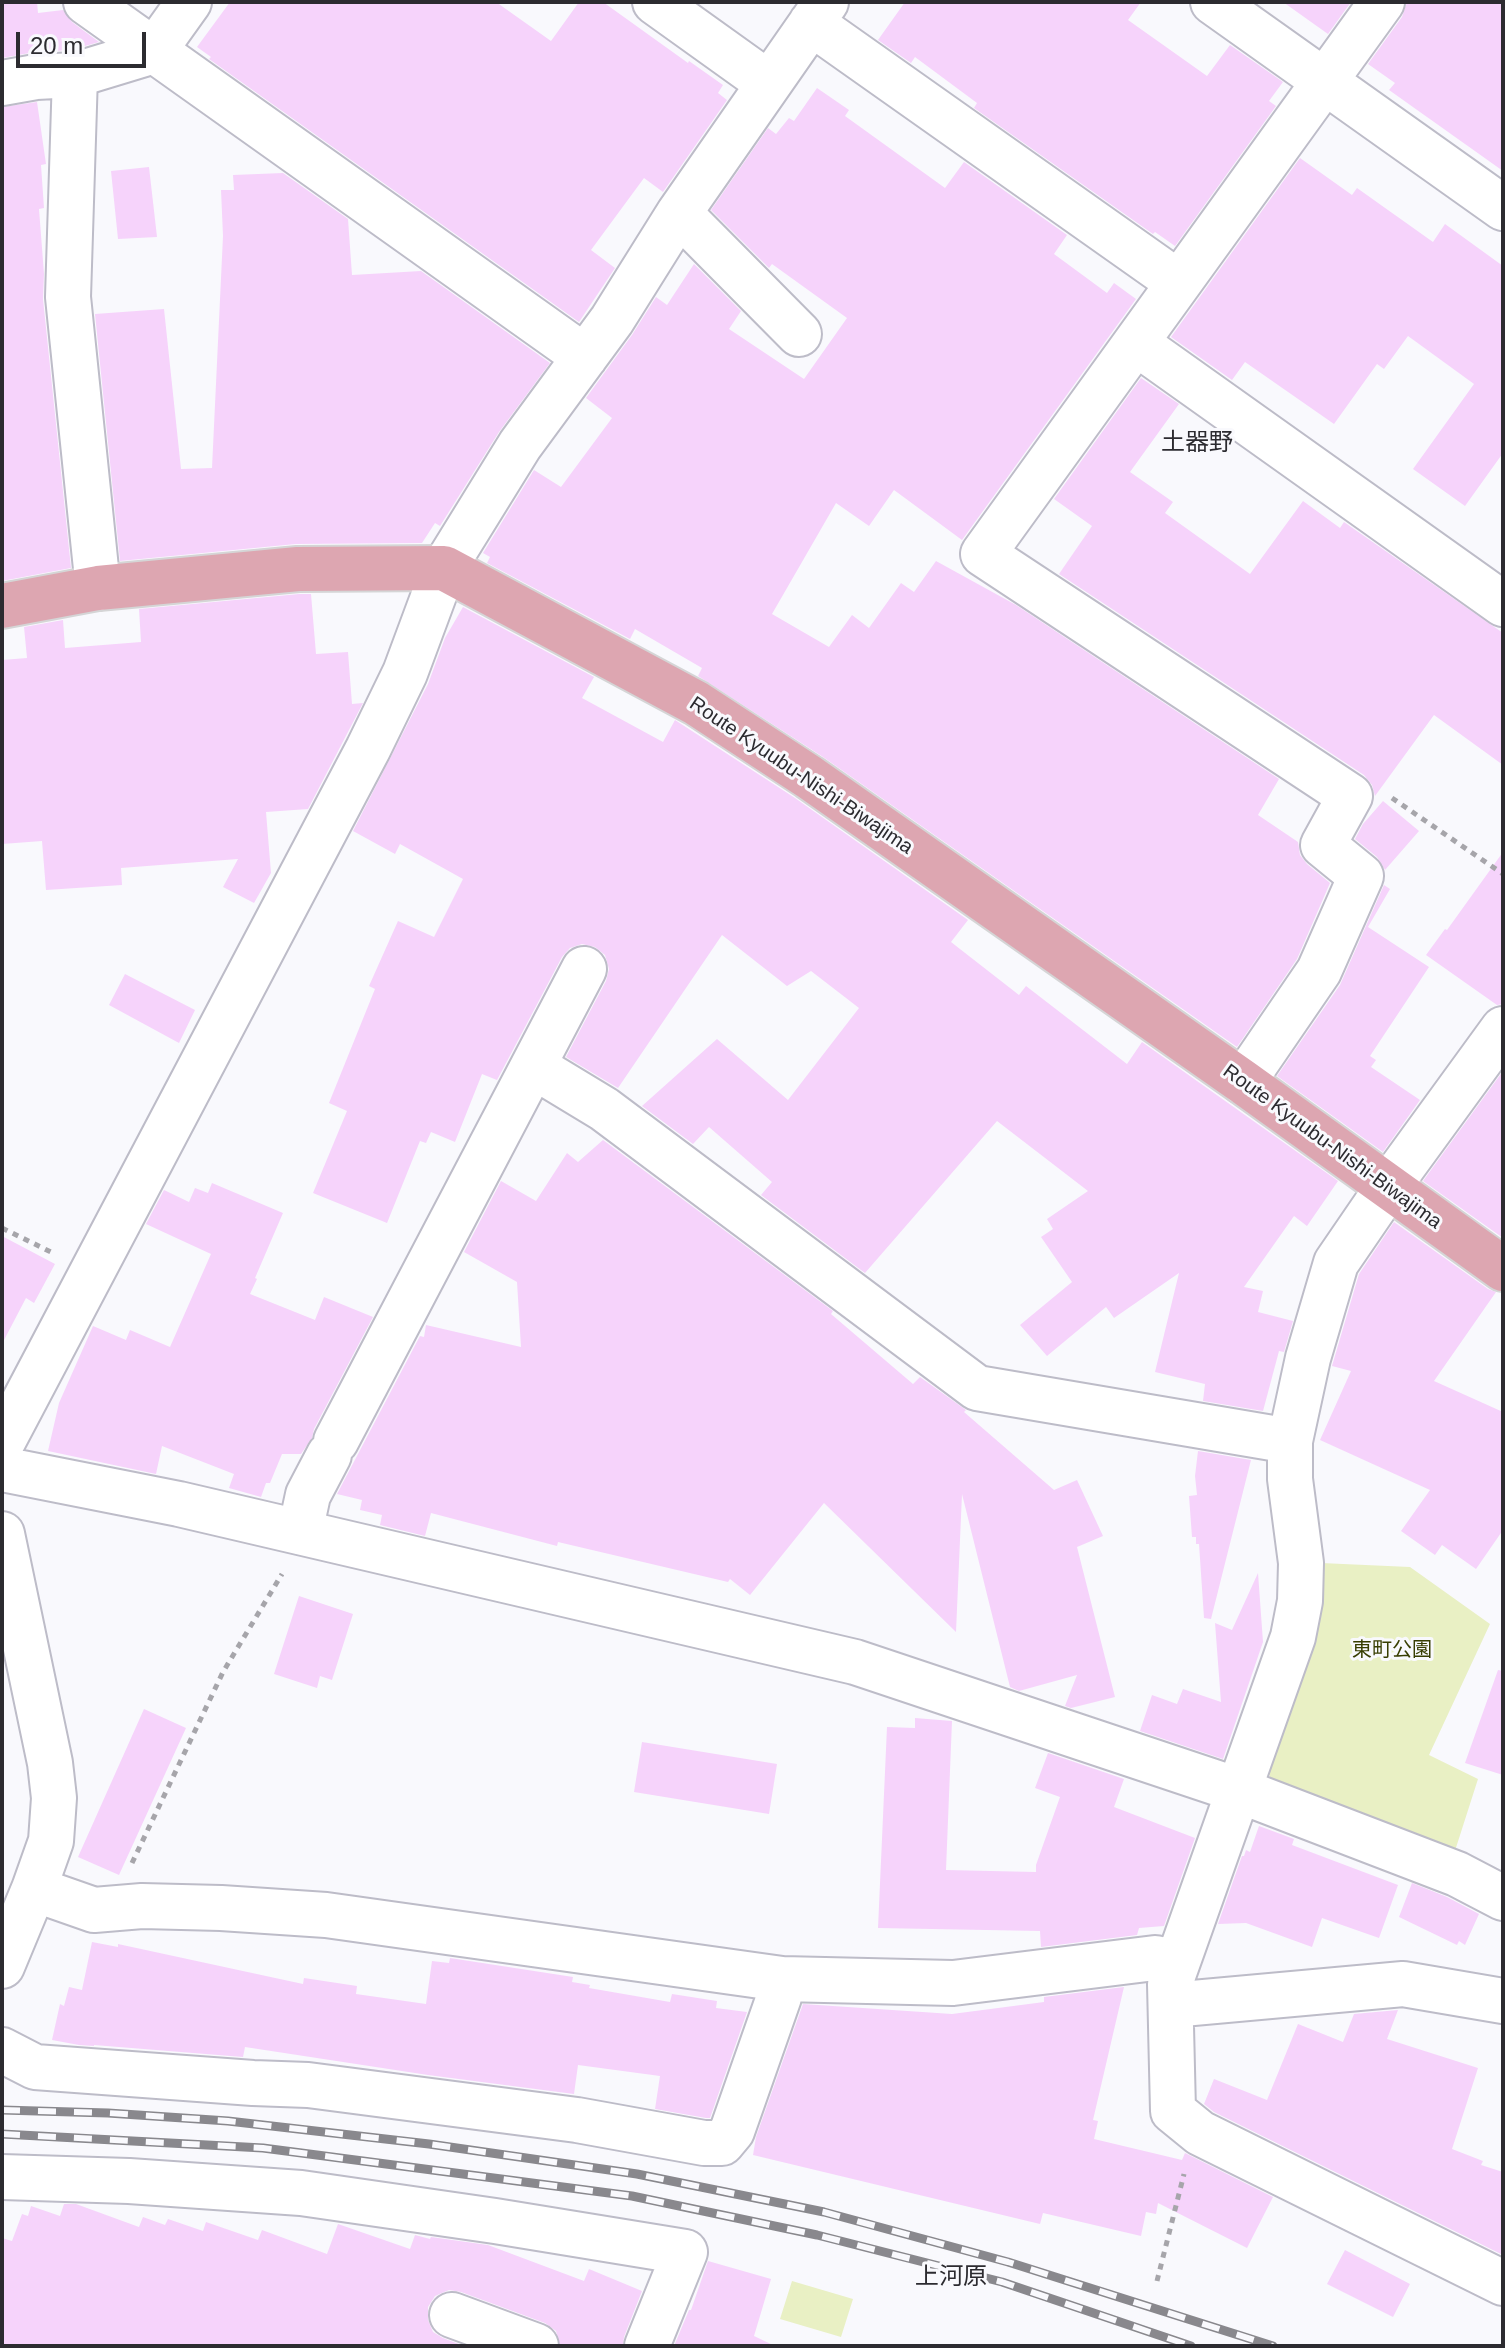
<!DOCTYPE html>
<meta charset="utf-8">
<style>
body{margin:0}
#map{position:relative;width:1505px;height:2348px;overflow:hidden;background:#f9f9fd;font-family:Helvetica,sans-serif}
canvas{display:block}
.frame{position:absolute;inset:0;border:4px solid #2c2b30;pointer-events:none}
.scale{position:absolute;left:16px;top:32px;width:130px;height:36px;box-sizing:border-box;border:4px solid #2c2b30;border-top:0;padding-left:10px;font-size:24px;line-height:28px;white-space:nowrap;color:#2c2b30;-webkit-text-stroke:6px #f9f9fd;paint-order:stroke}
</style>
<div id="map">
<canvas width="1505" height="2348"></canvas>
<div class="frame"></div>
<div class="scale">20 m</div>
</div>
<script>
const context = document.querySelector('canvas').getContext('2d');
context.lineJoin = 'round';
function paint(path, color) { context.fillStyle = color; context.fill(path, 'evenodd'); }
const toPath = rows => new Path2D(rows.map(r => 'M' + r).join(''));
function strokePath(path, color, width, dash) { context.strokeStyle = color; context.lineWidth = width; context.lineCap = dash ? 'butt' : 'round'; context.setLineDash(dash || []); context.stroke(path); }
function drawText(font, color, halo, rows, align = 'center') {
  context.font = font + ' Helvetica,"Noto Sans JP",sans-serif'; context.lineWidth = 6; context.setLineDash([]); context.textBaseline = 'middle'; context.strokeStyle = halo; context.fillStyle = color; for (const [text, x, y, turn = 0] of rows) {
    context.save(); context.translate(x, y); context.rotate((+turn || 0) * Math.PI / 180); context.textAlign = isNaN(turn) ? turn : align; if (halo) context.strokeText(text, 0, 0); context.fillText(text, 0, 0); context.restore();
  }
}
const green = toPath([
 [1321,1563,1410,1567,1490,1624,1429,1755,1478,1779,1453,1857,1274,1785,1267,1770,1315,1645],
 [792,2281,853,2299,841,2337,780,2319]
]);
const building = toPath([
 [2,2,37,2,38,13,63,10,72,22,99,42,71,50,35,52,2,58],
 [230,2,496,2,551,41,579,2,603,2,688,63,689,61,723,85,718,93,727,100,663,192,644,178,591,250,615,268,579,322,209,59,211,57,197,47],
 [905,2,1141,2,1128,20,1207,76,1230,45,1283,82,1269,101,1276,106,1175,246,1155,232,1153,234,974,108,977,103,915,57,911,63,878,40],
 [1283,2,1351,2,1328,34],
 [1407,2,1503,2,1503,171,1389,90,1395,83,1368,64,1402,17],
 [817,88,849,110,845,116,945,188,964,162,1067,235,1054,254,1107,293,1114,283,1136,299,962,540,894,490,869,526,836,503,772,614,829,647,852,615,869,628,901,583,914,592,936,561,1016,605,1279,779,1258,815,1298,842,1300,855,1307,864,1330,883,1297,959,1237,1047,823,757,698,676,702,668,635,629,630,639,487,563,490,557,483,553,534,470,561,487,612,418,586,398,632,335,656,297,667,305,694,264,741,311,729,329,804,379,847,318,772,264,769,268,711,210,768,128,776,134,789,118,794,121],
 [37,102,46,164,41,165,44,208,39,209,44,274,43,299,71,568,2,581,2,107],
 [1300,158,1352,195,1357,188,1433,242,1445,224,1503,266,1503,453,1465,506,1413,469,1474,384,1408,336,1384,369,1377,364,1334,424,1245,362,1232,380,1171,337],
 [149,167,157,237,118,239,111,171],
 [283,173,348,219,352,275,421,271,550,363,499,432,440,526,435,523,422,543,296,544,120,561,95,314,164,309,181,469,212,468,223,236,221,190,234,190,233,175],
 [1141,378,1179,404,1130,472,1173,502,1165,513,1250,574,1303,501,1340,528,1344,522,1503,633,1503,765,1434,715,1375,796,1372,785,1364,775,1059,574,1092,526,1054,499],
 [299,594,311,594,316,654,348,652,352,704,363,703,308,809,266,812,271,873,254,903,223,887,238,859,121,868,122,885,46,890,42,841,2,844,2,660,27,658,24,627,63,620,65,648,141,642,139,609],
 [463,607,594,677,582,698,663,742,675,720,795,798,968,920,951,942,1019,995,1026,986,1127,1064,1142,1042,1338,1181,1307,1226,1294,1216,1244,1287,1263,1291,1258,1312,1293,1321,1284,1352,1279,1351,1263,1411,1203,1401,1205,1384,1155,1372,1179,1273,1114,1318,1106,1307,1047,1356,1020,1325,1072,1282,1041,1237,1053,1229,1047,1219,1088,1191,997,1121,865,1273,761,1195,772,1182,709,1127,693,1144,642,1106,717,1039,788,1100,859,1008,811,971,787,986,722,935,618,1088,566,1057,606,981,609,969,605,955,595,947,582,944,570,948,562,957,497,1080,482,1074,455,1142,431,1132,426,1143,420,1141,387,1223,313,1193,347,1111,329,1103,375,989,369,986,398,921,434,937,463,879,400,844,395,854,353,831,428,684,445,638],
 [1383,801,1419,831,1385,870,1377,857,1355,839,1363,824],
 [1503,852,1503,1004,1497,1005,1426,955,1445,929,1447,930],
 [1384,885,1390,889,1368,927,1429,967,1370,1056,1376,1060,1371,1067,1420,1100,1383,1152,1277,1076,1340,985],
 [125,974,195,1010,179,1043,109,1005],
 [1503,1071,1503,1238,1423,1181],
 [603,1140,833,1311,831,1314,913,1384,920,1377,966,1410,964,1412,1054,1490,1077,1480,1103,1536,1077,1547,1115,1697,1071,1708,1065,1706,1077,1675,1019,1691,1010,1687,962,1494,956,1632,824,1503,750,1595,730,1579,728,1582,558,1542,557,1546,431,1513,425,1536,380,1525,382,1515,360,1510,362,1500,337,1494,420,1336,424,1337,426,1325,521,1347,517,1282,464,1252,501,1181,536,1201,567,1153,578,1162],
 [212,1183,283,1213,255,1278,257,1279,250,1294,315,1320,324,1297,373,1317,314,1429,312,1438,301,1454,282,1454,270,1483,266,1483,261,1497,229,1488,234,1474,162,1446,156,1474,48,1451,59,1403,93,1326,126,1340,130,1330,170,1347,211,1254,146,1224,164,1190,189,1202,195,1188,208,1193],
 [1394,1222,1488,1289,1496,1292,1434,1381,1503,1412,1503,1530,1476,1569,1442,1545,1435,1555,1401,1531,1430,1490,1320,1440,1351,1371,1332,1366,1359,1274],
 [2,1236,55,1264,34,1303,26,1298,2,1344],
 [1198,1451,1251,1460,1211,1619,1204,1618,1199,1544,1196,1544,1196,1537,1192,1537,1189,1496,1197,1495,1195,1476],
 [1258,1573,1263,1642,1223,1759,1140,1731,1152,1695,1177,1704,1183,1689,1221,1702,1215,1623,1232,1630],
 [299,1596,353,1614,332,1680,320,1676,317,1688,274,1674],
 [1498,1670,1503,1671,1503,1775,1465,1763],
 [144,1709,186,1728,119,1875,78,1857],
 [915,1718,952,1721,946,1870,1036,1872,1036,1865,1060,1797,1035,1788,1048,1753,1124,1779,1114,1807,1195,1838,1164,1926,1139,1928,1137,1935,1041,1947,1040,1931,878,1928,887,1727,915,1728],
 [642,1742,777,1764,769,1814,634,1792],
 [1259,1826,1294,1839,1292,1845,1398,1885,1379,1938,1322,1918,1312,1947,1246,1923,1218,1924,1242,1856,1244,1856,1246,1850,1250,1852],
 [1412,1883,1447,1897,1479,1914,1465,1945,1459,1941,1457,1945,1399,1917],
 [92,1942,118,1947,118,1944,303,1984,304,1978,357,1986,356,1994,426,2004,432,1961,449,1963,450,1958,573,1977,572,1982,590,1985,589,1988,670,2002,672,1994,717,2001,716,2008,747,2012,710,2118,706,2118,655,2109,660,2076,578,2065,574,2094,428,2075,245,2047,243,2057,94,2045,94,2046,79,2045,52,2040,60,2004,64,2006,69,1987,82,1990],
 [1124,1987,1093,2120,1098,2121,1094,2139,1182,2160,1185,2153,1273,2197,1247,2248,1158,2203,1156,2214,1146,2212,1141,2236,1043,2213,1040,2224,753,2155,756,2137,803,2004,952,2014,1044,2002,1044,1997],
 [1398,2010,1387,2039,1478,2068,1452,2149,1483,2161,1481,2165,1503,2172,1503,2255,1214,2112,1204,2104,1214,2079,1267,2100,1298,2024,1343,2042,1354,2014],
 [64,2204,76,2204,139,2227,143,2217,165,2225,168,2219,203,2231,206,2222,258,2240,262,2230,327,2254,338,2224,410,2249,415,2235,430,2239,431,2237,488,2245,584,2281,589,2269,642,2291,624,2337,623,2346,560,2346,556,2331,545,2323,461,2292,449,2290,435,2296,428,2307,428,2320,433,2332,443,2338,464,2346,2,2346,2,2238,12,2241,22,2214,28,2216,31,2206,60,2216],
 [1345,2250,1410,2284,1393,2317,1327,2284],
 [708,2261,771,2279,754,2336,775,2346,674,2346,689,2310,691,2310]
]);
const path = toPath([
 [1392,798,1503,874],
 [2,1228,55,1254],
 [132,1863,223,1672,282,1574],
 [1157,2281,1184,2174]
]);
const minor = toPath([
 [86,2,585,357],
 [655,2,768,83],
 [1213,2,1503,208],
 [811,23,1179,283],
 [75,75,68,297,98,588],
 [2,83,36,77,75,75,154,51,189,2],
 [679,213,799,334],
 [1136,343,1503,604],
 [1503,1029,1388,1187,1336,1263,1308,1358,1290,1441,1290,1479,1301,1563,1300,1601,1293,1637,1170,1984,1173,2111,1200,2133,1503,2283],
 [533,1066,604,1109,977,1388,1290,1441],
 [1243,1082,1319,971,1361,876,1323,845,1350,796,983,554,1382,2],
 [336,1441,584,969],
 [2,1443,368,749,405,673,444,568,520,445,612,320,679,213,826,2],
 [2,1469,179,1504,855,1662,1238,1790,1457,1874,1503,1898],
 [300,1532,308,1495,329,1455],
 [2,1534,50,1763,54,1798,51,1841,34,1889,2,1966],
 [34,1889,94,1910,142,1906,221,1908,326,1915,782,1979,953,1983,1155,1958,1177,1963],
 [1171,2005,1403,1984,1503,2001],
 [2,2050,35,2067,253,2083,308,2085,577,2120,704,2143,722,2143,732,2131,779,1997,782,1979],
 [2,2177,129,2181,301,2193,495,2221,685,2252,647,2346],
 [452,2315,536,2346]
]);
const major = toPath([
 [2,606,98,588,298,569,444,568,696,703,809,777,1243,1082,1503,1269]
]);
const rail = toPath([
 [2,2110,108,2113,228,2121,429,2144,637,2174,824,2212,1008,2262,1273,2346],
 [2,2134,263,2148,632,2196,817,2235,1002,2282,1191,2346]
]);
const streetNames = [
 ["Route Kyuubu-Nishi-Biwajima",801,776,34],
 ["Route Kyuubu-Nishi-Biwajima",1332,1147,36]
];
const parkNames = [
 ["東町公園",1392,1650]
];
const quarterNames = [
 ["土器野",1197,443],
 ["上河原",951,2277]
];
paint(green, '#e9f0c4');
paint(building, '#f6d3fb');
strokePath(minor, '#bdbcc8', 48);
strokePath(major, '#d5d5d6', 48);
strokePath(path, '#a6a5aa', 5, [6, 6]);
strokePath(minor, '#fff', 44);
strokePath(major, '#dda6b1', 44);
strokePath(rail, '#89888d', 9);
strokePath(rail, '#f9f9fd', 6, [18]);
drawText('20px', '#2c2b30', '#f9f9fd', streetNames);
drawText('20px', '#383e02', '#f9f9fd', parkNames);
drawText('24px', '#2c2b30', '#f9f9fd', quarterNames);
</script>
